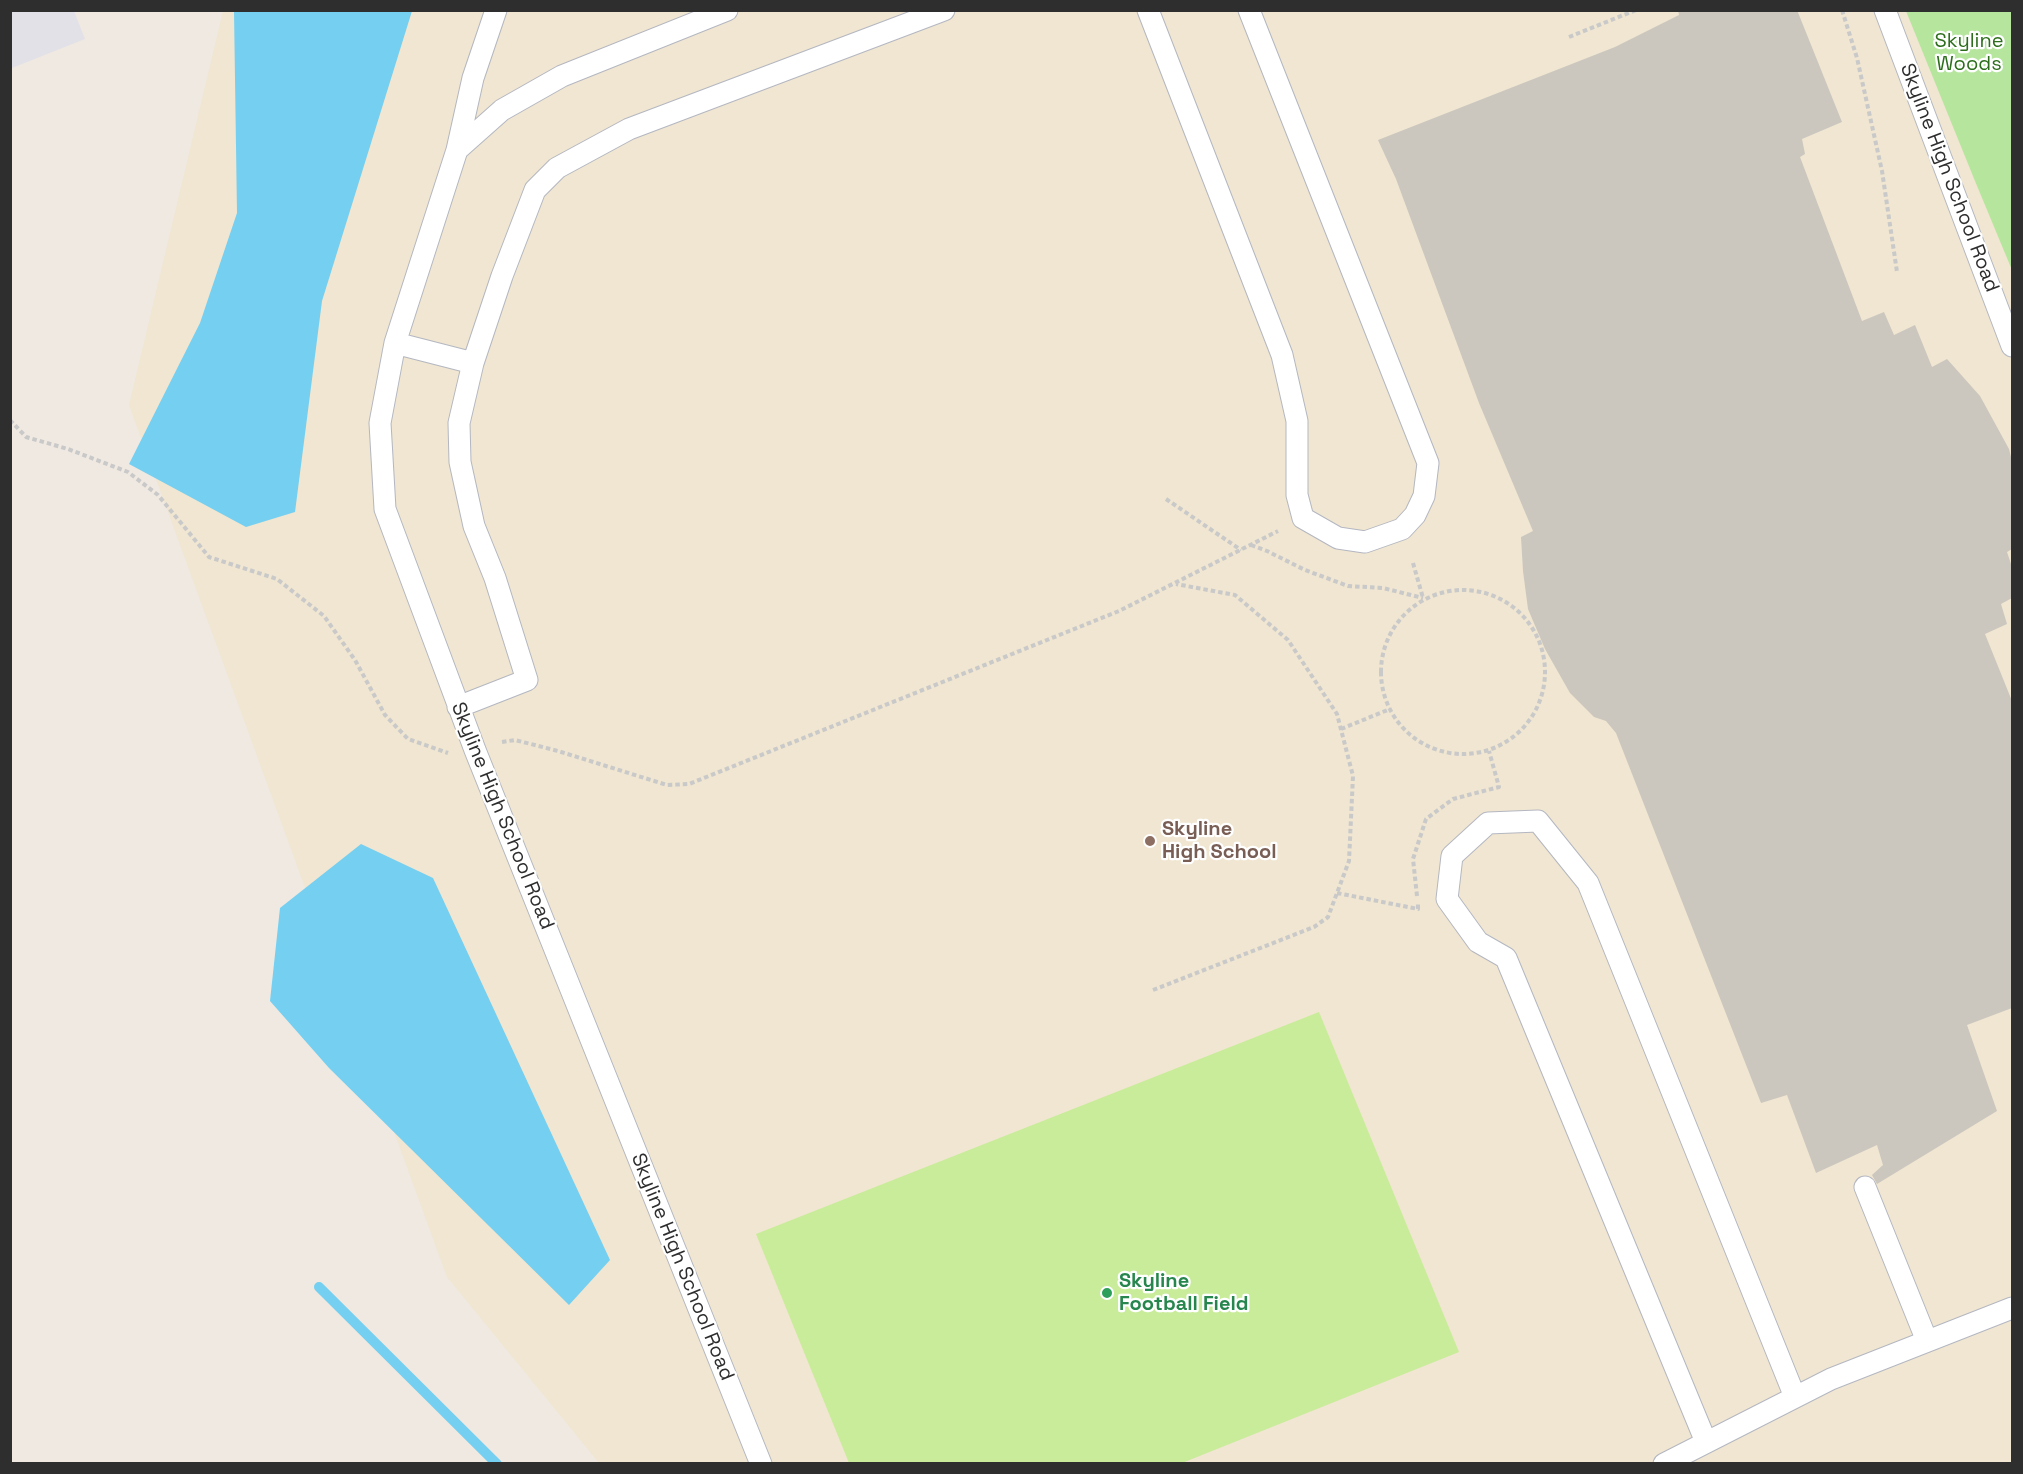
<!DOCTYPE html>
<style>
body{margin:0}
#map{position:relative;width:2023px;height:1474px;overflow:hidden;background:#efe9e1;font-family:"Space Grotesk",sans-serif}
canvas{display:block}
.frame{position:absolute;inset:0;border:12px solid #2e2e2e;pointer-events:none}
</style>
<div id="map">
<canvas width="2023" height="1474"></canvas>
<div class="frame"></div>
</div>
<script>
const context = document.querySelector('canvas').getContext('2d');
context.lineJoin = 'round';
function paint(path, color) { context.fillStyle = color; context.fill(path, 'evenodd'); }
const toPath = rows => new Path2D(rows.map(r => 'M' + r).join(''));
function strokePath(path, color, width, dash) { context.strokeStyle = color; context.lineWidth = width; context.lineCap = dash ? 'butt' : 'round'; context.setLineDash(dash || []); context.stroke(path); }
function drawText(font, color, halo, rows, align = 'center') {
  context.font = font + ' "Space Grotesk",sans-serif'; context.lineWidth = 4.5; context.setLineDash([]); context.textBaseline = 'middle'; context.strokeStyle = halo; context.fillStyle = color; for (const [text, x, y, turn = 0] of rows) {
    context.save(); context.translate(x, y); context.rotate((+turn || 0) * Math.PI / 180); context.textAlign = isNaN(turn) ? turn : align; if (halo) context.strokeText(text, 0, 0); context.fillText(text, 0, 0); context.restore();
  }
}
const industrial = toPath([
 [11,10,74,11,85,39,12,68]
]);
const education = toPath([
 [223,11,2012,11,2012,1463,599,1463,447,1277,129,405]
]);
const green = toPath([
 [1906,11,2012,11,2012,270,1975,181]
]);
const pitch = toPath([
 [1319,1012,1459,1352,1182,1463,849,1463,756,1234]
]);
const water = toPath([
 [234,11,412,11,322,301,295,512,246,527,129,464,200,323,237,213],
 [361,844,433,878,610,1260,569,1305,329,1068,270,1001,280,908]
]);
const stream = toPath([
 [319,1287,497,1464]
]);
const building = toPath([
 [1678,10,1797,10,1842,122,1802,139,1805,154,1800,157,1862,321,1884,312,1894,335,1915,325,1932,367,1947,359,1980,396,2009,449,2012,461,2012,549,2007,552,2012,567,2012,598,2001,604,2007,624,1985,634,2012,701,2012,1008,1967,1025,1997,1111,1877,1184,1872,1175,1883,1165,1877,1145,1816,1173,1787,1095,1761,1103,1616,733,1606,721,1594,717,1570,693,1545,649,1528,609,1523,571,1521,537,1533,531,1479,403,1396,179,1378,140,1615,47,1679,15]
]);
const path = toPath([
 [1842,10,1857,58,1882,171,1897,272],
 [1569,37,1636,10],
 [10,420,26,437,68,449,128,472,158,495,209,557,277,579,324,616,355,660,385,715,408,739,448,753],
 [1166,499,1241,550],
 [1251,545,1267,551,1305,570,1348,586,1383,588,1423,598],
 [1413,563,1423,598],
 '1381 672a82 82 0 1 1 164 0a82 82 0 1 1-164 0Z',
 [1341,729,1390,709],
 [502,742,515,740,558,751,667,785,689,784,1119,611,1278,531],
 [1337,893,1418,909,1418,903],
 [1417,896,1413,859,1426,819,1453,799,1499,787,1489,751],
 [1153,990,1314,927,1328,917,1349,861,1353,776,1337,714,1288,640,1235,595,1176,584]
]);
const lane = toPath([
 [496,10,473,78,457,150,395,343,380,423,385,509,475,750,761,1464],
 [1148,10,1282,355,1297,421,1297,495,1303,518,1338,538,1365,542,1402,529,1415,515,1424,496,1428,463,1249,10],
 [1885,10,2012,346],
 [457,150,502,110,562,76,727,10],
 [395,343,473,363,502,276,535,190,557,168,629,129,944,10],
 [458,707,527,680,495,578,474,526,460,462,459,423,473,363],
 [1865,1187,1927,1341],
 [1706,1442,1506,958,1478,942,1447,899,1452,856,1488,823,1538,821,1588,883,1795,1397],
 [1664,1464,1831,1379,2012,1308]
]);
const markers = [
 [1150,841,6,"#8d6e63"],
 [1107,1293,6,"#2e9e5b"]
];
const parkNames = [
 ["Skyline",1969,42],
 ["Woods",1969,65]
];
const streetNames = [
 ["Skyline High School Road",1949,178,69],
 ["Skyline High School Road",502,816,68],
 ["Skyline High School Road",682,1267,68]
];
const educationNames = [
 ["Skyline",1162,830],
 ["High School",1162,853]
];
const leisureNames = [
 ["Skyline",1119,1282],
 ["Football Field",1119,1305]
];
paint(industrial, '#e3e1e8');
paint(education, '#f0e6d1');
paint(green, '#b6e59e');
paint(pitch, '#c9ec9a');
paint(water, '#75cff0');
strokePath(stream, '#75cff0', 10);
paint(building, '#cbc7bf');
strokePath(lane, '#b4b7c1', 23);
strokePath(path, '#c9c9c9', 4, [4.5, 3]);
strokePath(lane, '#fff', 21);
for (const [x, y, r, color] of markers) { const dot = new Path2D(); dot.arc(x, y, r, 0, 2 * Math.PI); context.fillStyle = color; context.fill(dot); strokePath(dot, '#fff', 2); }
drawText('20px', '#2c6e1b', '#fff', parkNames);
drawText('20px', '#2e2e2e', '#fff', streetNames);
drawText('bold 20px', '#785e54', '#fff', educationNames, 'left');
drawText('bold 20px', '#27864d', '#fff', leisureNames, 'left');
</script>
